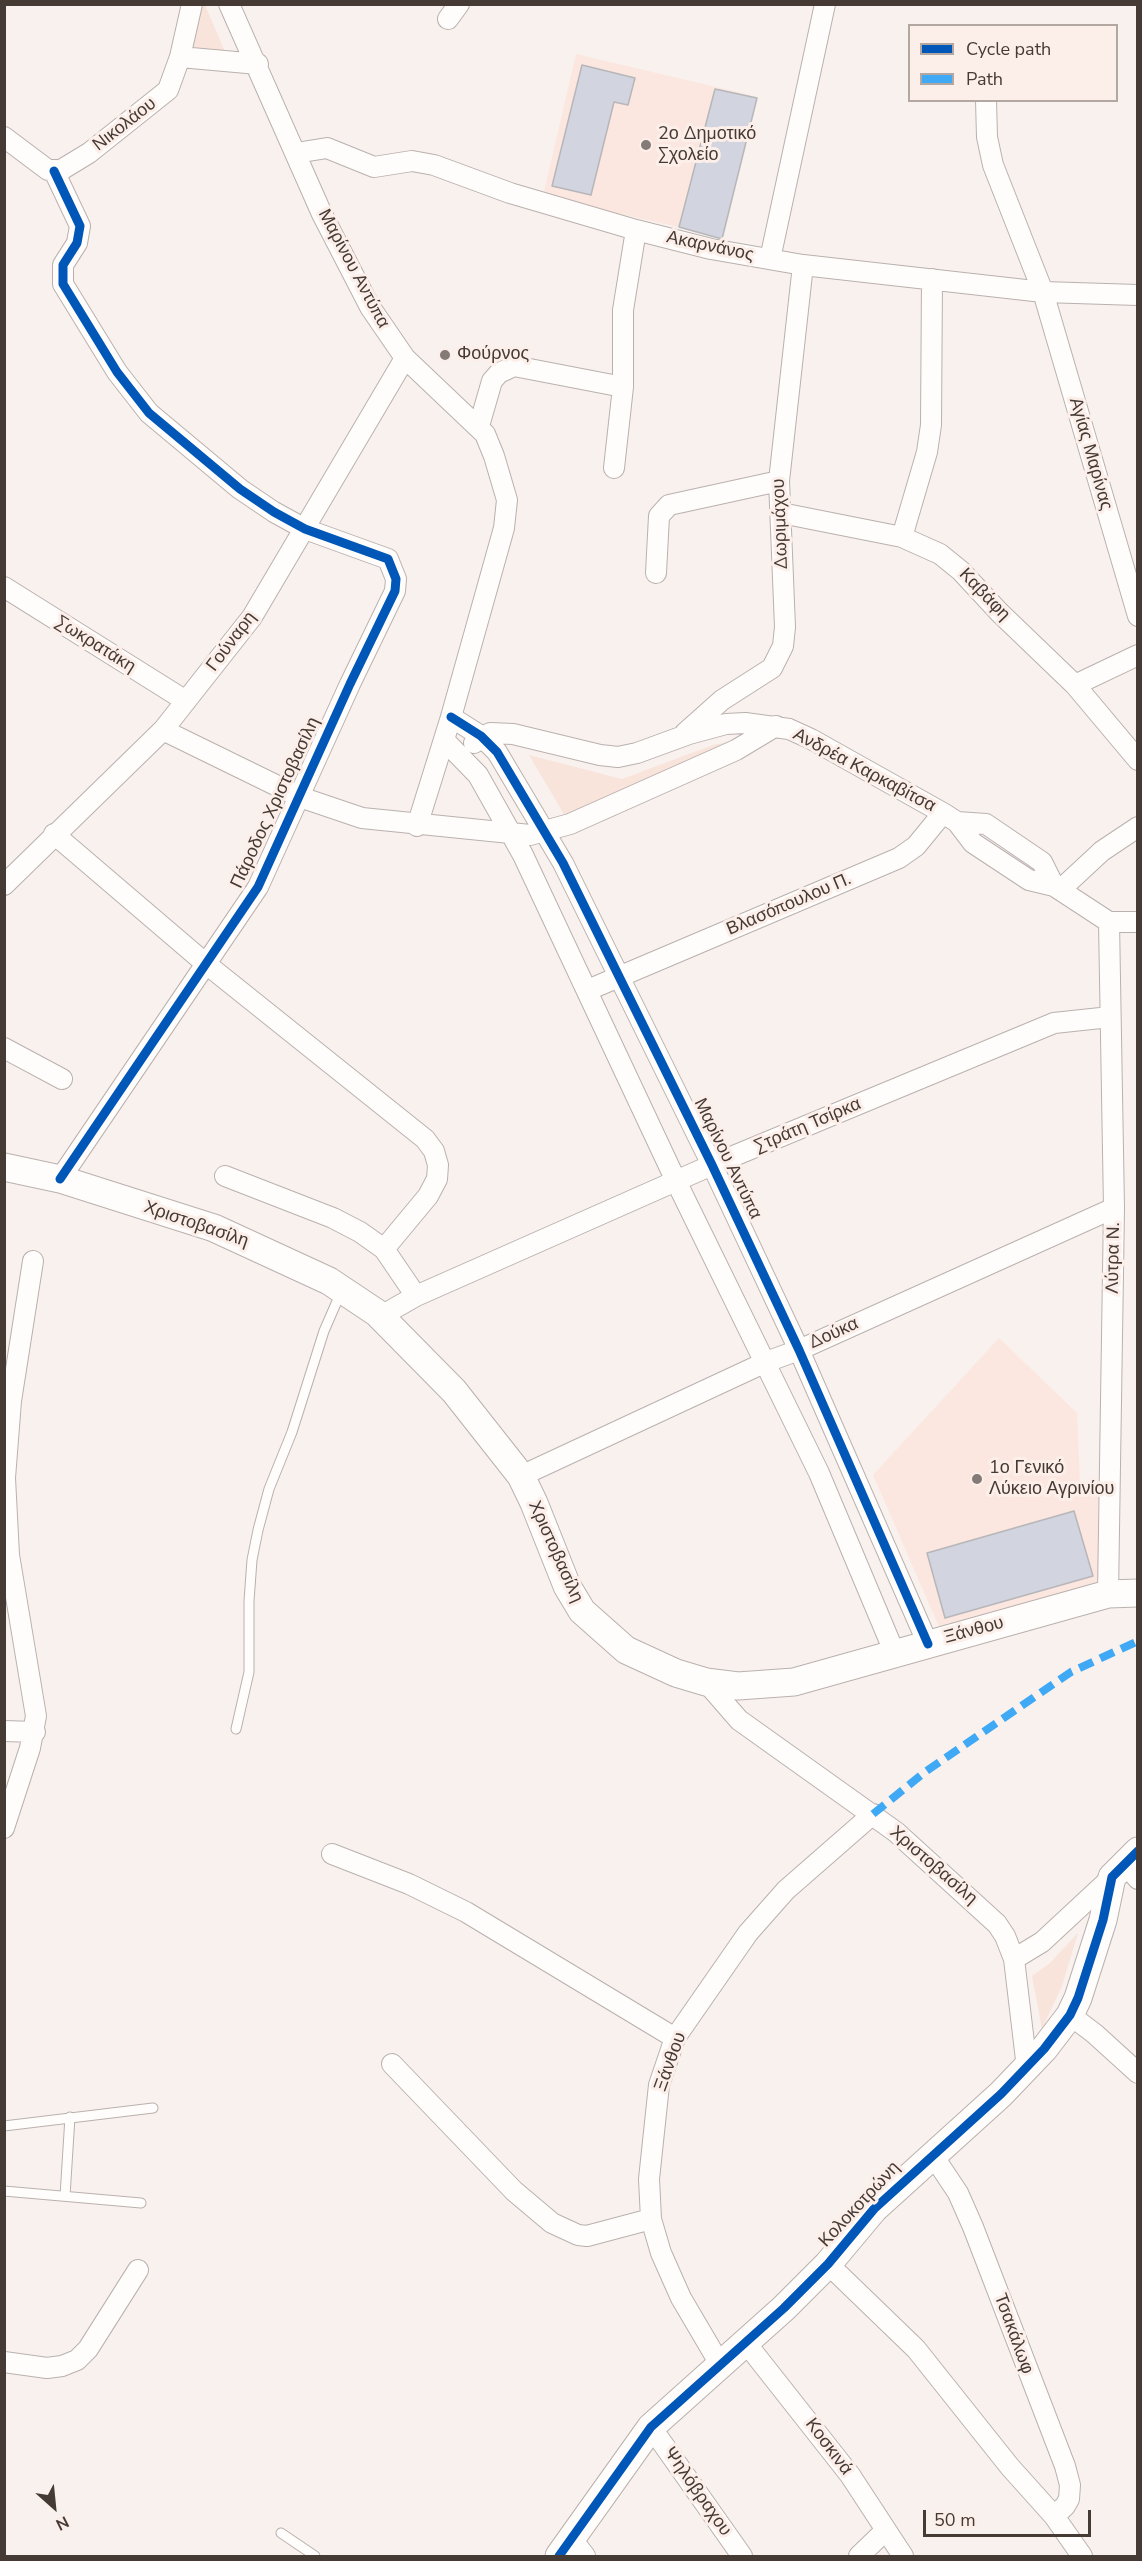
<!DOCTYPE html>
<meta charset="utf-8">
<style>
body{margin:0}
#map{position:relative;width:1142px;height:2561px;overflow:hidden;background:#f8f1ee;font-family:"Nunito Sans",sans-serif}
canvas{display:block}
.frame{position:absolute;inset:0;border:6px solid #463a35;pointer-events:none}
.legend{position:absolute;left:908px;top:24px;width:210px;height:78px;box-sizing:border-box;background:#fcefea;border:2px solid #b3a7a2;margin:0;padding:8px 10px;list-style:none;font-size:18px;color:#463a35}
.legend li{display:flex;align-items:center;gap:12px;height:30px}
.legend b{width:30px;border:2px solid #b3a7a2}
.north{position:absolute;left:24px;top:2477px;width:60px;height:60px;-webkit-text-stroke:4px #fcefea;paint-order:stroke;rotate:153deg;font-size:16px;font-weight:700;line-height:24px;text-align:center;color:#463a35}
.north::after{content:'';display:block;margin:auto;width:21px;height:27px;background:#463a35;clip-path:polygon(50% 0,100% 100%,50% 72%,0 100%)}
.scale{position:absolute;left:923px;top:2510px;width:168px;height:27px;box-sizing:border-box;border:3px solid #463a35;border-top:0;padding-left:8px;font-size:18px;line-height:21px;white-space:nowrap;color:#463a35;-webkit-text-stroke:4px #fcefea;paint-order:stroke}
</style>
<div id="map">
<canvas width="1142" height="2561"></canvas>
<div class="frame"></div>
<ul class="legend">
<li><b style="height:8px;background:#0057b8"></b>Cycle path</li>
<li><b style="height:8px;background:#3fa9f5"></b>Path</li>
</ul>
<div class="north">N</div>
<div class="scale">50 m</div>
</div>
<script>
const context = document.querySelector('canvas').getContext('2d');
context.lineJoin = 'round';
function paint(path, color) { context.fillStyle = color; context.fill(path, 'evenodd'); }
const toPath = rows => new Path2D(rows.map(r => 'M' + r).join(''));
function strokePath(path, color, width, dash) { context.strokeStyle = color; context.lineWidth = width; context.lineCap = dash ? 'butt' : 'round'; context.setLineDash(dash || []); context.stroke(path); }
function drawText(font, color, halo, rows, align = 'center') {
  context.font = font + ' "Nunito Sans",sans-serif'; context.lineWidth = 6; context.setLineDash([]); context.textBaseline = 'middle'; context.strokeStyle = halo; context.fillStyle = color; for (const [text, x, y, turn = 0] of rows) {
    context.save(); context.translate(x, y); context.rotate((+turn || 0) * Math.PI / 180); context.textAlign = isNaN(turn) ? turn : align; if (halo) context.strokeText(text, 0, 0); context.fillText(text, 0, 0); context.restore();
  }
}
const built = toPath([
 [576,54,750,95,717,236,543,196],
 [999,1338,1077,1413,1080,1485,1098,1484,1099,1582,940,1629,873,1475]
]);
const green = toPath([
 [198,5,205,5,226,54,191,51],
 [728,742,729,744,565,816,529,755,622,779,713,745],
 [1078,1933,1062,1986,1042,2029,1032,1976,1050,1963]
]);
const building = toPath([
 [582,65,635,78,628,105,614,102,591,195,552,186,582,65],
 [715,89,757,98,722,239,679,227,715,89],
 [1074,1511,1093,1576,945,1618,927,1553,1074,1511]
]);
const lane = toPath([
 [236,1729,249,1672,249,1601,252,1560,258,1530,269,1489,292,1432,324,1331,341,1292],
 [4,2126,153,2108],
 [4,2191,141,2203],
 [65,2196,70,2117],
 [281,2533,315,2556]
]);
const street = toPath([
 [229,4,322,214,370,307,405,358,485,434,494,456,507,500,504,528,451,717,417,826],
 [448,19,459,4],
 [180,57,258,64],
 [986,100,987,137,993,165,1043,292,1138,616],
 [4,137,48,170,61,170,89,153,168,90,180,57,192,4],
 [296,153,327,148,374,167,412,161,434,165,510,193,636,230,711,249,803,265,1043,292,1138,295],
 [54,171,80,226,77,243,63,265,63,284,117,372,149,413,240,489,274,512,305,529,388,559,396,579,395,591,350,684,258,887,60,1179],
 [770,259,825,4],
 [479,426,492,381,499,373,514,366,623,387],
 [614,468,623,387,623,310,636,230],
 [781,513,902,537,940,554,961,571,999,612,1075,685,1138,760],
 [902,537,927,452,931,425,932,279],
 [656,573,659,516,669,505,779,481],
 [4,587,186,701],
 [1075,685,1138,655],
 [451,717,481,736,497,752,563,863,712,1165,799,1350,928,1644],
 [163,730,300,797,362,818,530,835,570,824,736,750,776,726],
 [685,733,722,700,772,668,783,646,785,627,779,481,803,265],
 [444,740,478,775,523,855,676,1181,819,1473,895,1654],
 [474,743,490,733,513,734,600,755,618,757,637,753,689,734,726,724,745,723,789,729,811,739,943,813,957,822,973,843,1029,880,1054,886,1109,922,1138,922],
 [957,822,986,824,1042,862,1054,886],
 [54,834,205,963,425,1139,434,1151,438,1165,437,1179,428,1196,384,1249],
 [4,885,163,730,252,617,405,358],
 [1060,890,1102,851,1138,827],
 [588,990,899,858,916,846,943,813],
 [4,1048,62,1079],
 [225,1176,333,1218,360,1232,384,1249,416,1296],
 [381,1316,416,1296,712,1165,1054,1023,1110,1017],
 [521,1476,766,1362,799,1350,1114,1208],
 [1108,1594,1114,1208,1109,922],
 [706,1682,739,1720,896,1832,997,1924,1005,1936,1014,1959,1027,2068],
 [4,1731,35,1732],
 [4,1828,30,1748,36,1716,9,1555,5,1478,11,1401,33,1261],
 [332,1854,409,1884,466,1912,675,2038],
 [1125,1864,1138,1879],
 [1014,1959,1042,1942,1112,1877],
 [1070,2015,1095,2034,1138,2073],
 [392,2064,514,2191,552,2223,578,2235,587,2236,651,2219],
 [932,2154,958,2193,973,2227,1065,2466,1070,2485,1069,2499,1065,2506,1054,2516,1082,2556],
 [828,2264,916,2349,1010,2467,1054,2516],
 [746,2343,850,2475,903,2556],
 [4,2362,47,2368,62,2366,77,2360,88,2349,138,2270],
 [721,2366,681,2298,661,2253,651,2219,649,2179,659,2085,675,2038,748,1933,786,1890,873,1814],
 [651,2427,742,2556],
 [571,2538,585,2556],
 [859,2556,886,2530]
]);
const secondary = toPath([
 [4,1167,60,1179,214,1228,329,1281,377,1313,454,1391,521,1476,534,1503,567,1586,582,1611,626,1650,676,1673,706,1682,738,1686,794,1682,1108,1594,1138,1593],
 [559,2556,651,2427,784,2308,828,2264,874,2209,1001,2094,1044,2049,1070,2015,1078,1998,1103,1920,1112,1877,1138,1851]
]);
const quiet = toPath([
 [873,1814,925,1772,1071,1672,1138,1641]
]);
const cycleway = toPath([
 [54,171,80,226,77,243,63,265,63,284,117,372,149,413,240,489,274,512,305,529,388,559,396,579,395,591,350,684,258,887,60,1179],
 [451,717,481,736,497,752,563,863,712,1165,799,1350,928,1644],
 [559,2556,651,2427,784,2308,828,2264,874,2209,1001,2094,1044,2049,1070,2015,1078,1998,1103,1920,1112,1877,1138,1851]
]);
const markers = [
 [646,145,6,"#847a76"],
 [445,355,6,"#847a76"],
 [977,1479,6,"#847a76"]
];
const streetNames = [
 ["Νικολάου",125,125,-38],
 ["Ακαρνάνος",710,247,12],
 ["Μαρίνου Αντύπα",353,269,62],
 ["Αγίας Μαρίνας",1090,454,74],
 ["Δωριμάχου",781,524,-92],
 ["Καβάφη",984,595,46],
 ["Γούναρη",232,642,-53],
 ["Σωκρατάκη",95,645,32],
 ["Ανδρέα Καρκαβίτσα",864,771,28],
 ["Πάροδος Χριστοβασίλη",276,803,-65],
 ["Βλασόπουλου Π.",789,905,-23],
 ["Στράτη Τσίρκα",808,1126,-23],
 ["Μαρίνου Αντύπα",727,1159,64],
 ["Χριστοβασίλη",196,1225,19],
 ["Λύτρα Ν.",1114,1258,-89],
 ["Δούκα",834,1334,-24],
 ["Χριστοβασίλη",555,1552,66],
 ["Ξάνθου",974,1631,-15],
 ["Χριστοβασίλη",933,1866,41],
 ["Ξάνθου",671,2062,-70],
 ["Κολοκοτρώνη",860,2205,-47],
 ["Τσακάλωφ",1013,2334,70],
 ["Κοσκινά",828,2447,53],
 ["Ψηλόβραχου",697,2492,55]
];
const poiNames = [
 ["2ο Δημοτικό",658,135],
 ["Σχολείο",658,156],
 ["Φούρνος",457,355],
 ["1ο Γενικό",989,1469],
 ["Λύκειο Αγρινίου",989,1490]
];
paint(built, '#fbe7df');
paint(green, '#f8e4db');
paint(building, '#d2d4df');
strokePath(building, '#b7b6b9', 1.5);
strokePath(lane, '#bab1ae', 11);
strokePath(street, '#bab1ae', 22);
strokePath(secondary, '#bab1ae', 29);
strokePath(lane, '#fefdfc', 9);
strokePath(street, '#fefdfc', 20);
strokePath(secondary, '#fefdfc', 27);
strokePath(quiet, '#3fa9f5', 8, [15, 8]);
strokePath(cycleway, '#0057b8', 9);
for (const [x, y, r, color] of markers) { const dot = new Path2D(); dot.arc(x, y, r, 0, 2 * Math.PI); context.fillStyle = color; context.fill(dot); strokePath(dot, '#fcefea', 2); }
drawText('18px', '#463a35', '#fcefea', streetNames);
drawText('18px', '#463a35', '#fcefea', poiNames, 'left');
</script>
